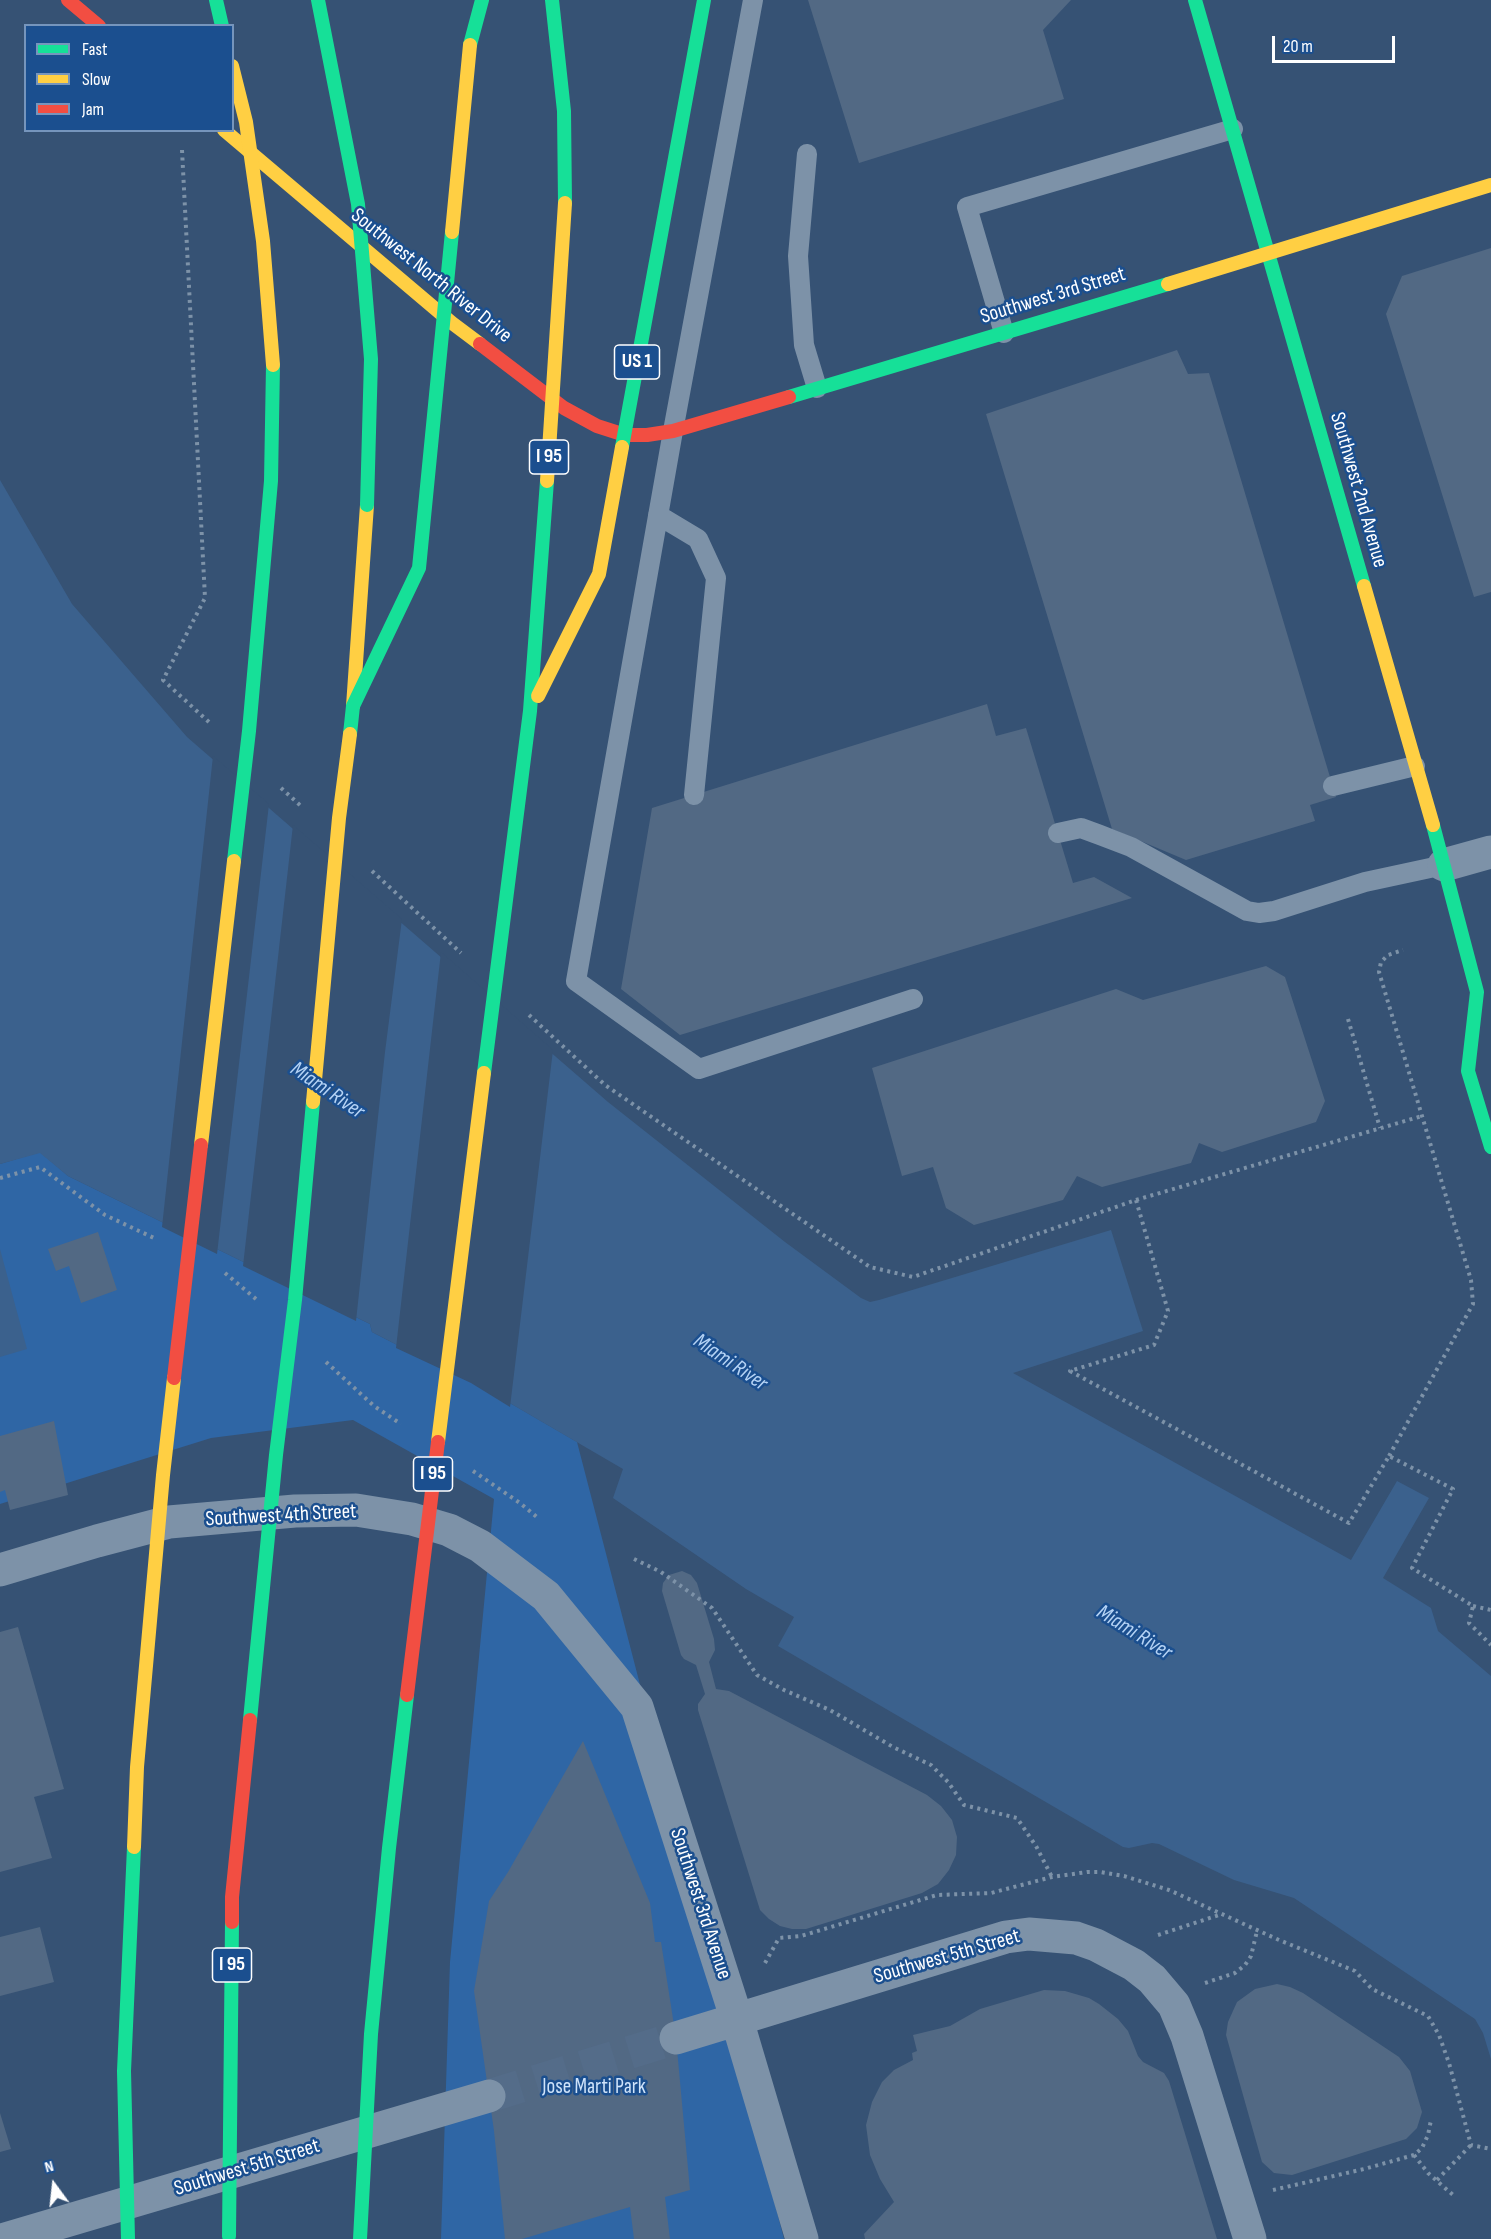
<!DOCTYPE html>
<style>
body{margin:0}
#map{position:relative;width:1491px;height:2239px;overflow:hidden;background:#365274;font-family:"Sofia Sans Condensed",sans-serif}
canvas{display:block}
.legend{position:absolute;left:24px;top:24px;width:210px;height:108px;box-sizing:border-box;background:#1b4f8f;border:2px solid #7695bc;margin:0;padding:8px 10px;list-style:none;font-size:18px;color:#fff}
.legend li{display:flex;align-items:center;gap:12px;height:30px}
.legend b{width:30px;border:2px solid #7695bc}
.north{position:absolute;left:24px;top:2155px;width:60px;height:60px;-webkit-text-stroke:4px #1b4f8f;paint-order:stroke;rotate:345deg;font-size:16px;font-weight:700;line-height:24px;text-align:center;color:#fff}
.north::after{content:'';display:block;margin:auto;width:21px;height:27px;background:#fff;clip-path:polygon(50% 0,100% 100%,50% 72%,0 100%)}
.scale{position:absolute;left:1272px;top:36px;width:123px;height:27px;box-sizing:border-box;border:3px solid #fff;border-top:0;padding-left:8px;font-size:18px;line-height:21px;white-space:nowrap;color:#fff;-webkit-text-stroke:4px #1b4f8f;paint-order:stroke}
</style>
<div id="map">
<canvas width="1491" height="2239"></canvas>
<ul class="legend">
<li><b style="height:8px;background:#16e098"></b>Fast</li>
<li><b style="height:8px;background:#ffcf43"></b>Slow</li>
<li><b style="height:8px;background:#f24e42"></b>Jam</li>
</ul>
<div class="north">N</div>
<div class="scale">20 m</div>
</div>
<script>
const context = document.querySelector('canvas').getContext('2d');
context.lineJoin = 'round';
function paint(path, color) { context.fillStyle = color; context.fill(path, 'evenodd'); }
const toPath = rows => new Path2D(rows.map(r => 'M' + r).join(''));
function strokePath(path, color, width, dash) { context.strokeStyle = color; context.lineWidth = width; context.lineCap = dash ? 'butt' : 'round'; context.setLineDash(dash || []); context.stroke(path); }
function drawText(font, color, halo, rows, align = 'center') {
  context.font = font + ' "Sofia Sans Condensed",sans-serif'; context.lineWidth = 5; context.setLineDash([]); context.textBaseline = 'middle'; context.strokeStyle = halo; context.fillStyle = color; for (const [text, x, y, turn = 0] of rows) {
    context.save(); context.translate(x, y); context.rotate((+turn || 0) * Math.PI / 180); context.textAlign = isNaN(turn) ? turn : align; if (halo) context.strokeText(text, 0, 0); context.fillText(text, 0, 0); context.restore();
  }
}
const green = toPath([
 [40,1152,68,1176,370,1324,372,1332,434,1364,472,1381,577,1442,784,2239,441,2239,450,1962,494,1499,353,1420,211,1438,0,1504,0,1164]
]);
const water = toPath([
 [0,480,72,604,187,737,608,1102,785,1242,861,1298,870,1302,879,1300,1111,1230,1143,1331,1013,1373,1351,1560,1397,1481,1429,1498,1383,1578,1431,1608,1438,1631,1491,1676,1491,2059,1483,2033,1475,2019,1294,1898,1234,1880,1159,1844,1152,1843,1129,1848,1123,1847,778,1646,794,1617,746,1589,613,1498,623,1469,472,1381,434,1364,372,1332,370,1324,68,1176,40,1153,0,1164],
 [0,1249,27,1349,0,1357]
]);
const pier = toPath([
 [213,756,269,804,217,1254,162,1227],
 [293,825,402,919,385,1052,356,1321,243,1266],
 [441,952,553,1050,510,1407,471,1383,396,1348]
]);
const building = toPath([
 [808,0,1071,0,1043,30,1064,99,859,163],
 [1491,248,1491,592,1474,597,1386,314,1402,276],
 [1177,350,1188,374,1209,373,1336,797,1310,805,1315,821,1186,860,1112,829,986,414],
 [987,704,996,736,1026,728,1073,883,1094,877,1132,898,680,1035,621,989,652,808],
 [1266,966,1285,977,1325,1101,1316,1122,1222,1152,1199,1143,1191,1163,1102,1187,1077,1176,1063,1200,974,1225,946,1208,933,1167,902,1176,872,1068,1116,989,1143,1000],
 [98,1232,117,1290,81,1303,69,1266,56,1271,48,1249],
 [54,1421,68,1495,10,1510,5,1490,0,1492,0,1436],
 [682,1571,691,1575,697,1583,714,1639,715,1650,709,1662,716,1689,729,1691,927,1795,941,1806,952,1820,957,1837,956,1855,949,1870,938,1884,922,1893,806,1929,792,1929,780,1926,769,1919,760,1910,698,1710,698,1704,705,1694,696,1665,684,1659,681,1655,662,1591,663,1583,669,1575],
 [18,1627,64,1789,34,1797,52,1858,0,1872,0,1632],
 [583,1741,650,1903,655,1942,661,1942,676,2038,690,2190,665,2197,670,2239,634,2239,630,2207,522,2239,505,2239,494,2131,474,1991,489,1901,508,1872],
 [40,1927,54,1982,0,1996,0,1937],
 [1277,1984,1290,1987,1303,1993,1399,2057,1410,2071,1422,2112,1417,2128,1406,2139,1292,2175,1274,2173,1262,2162,1226,2035,1228,2022,1237,2002,1255,1989],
 [1044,1990,1065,1991,1089,1998,1099,2004,1118,2019,1128,2031,1138,2056,1143,2062,1164,2073,1169,2081,1217,2239,865,2239,864,2234,894,2202,880,2179,870,2155,866,2125,872,2102,882,2082,894,2070,913,2060,912,2053,917,2051,913,2035,950,2026,980,2009],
 [0,2113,11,2149,0,2152]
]);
const streetTunnel = toPath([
 [489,2096,676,2038]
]);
const path = toPath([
 [182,150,205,598,163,680,211,724],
 [281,788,302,807],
 [372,871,461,953],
 [529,1015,605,1085,870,1267,913,1277,1136,1200,1168,1311,1154,1345,1070,1371,1349,1523,1389,1456,1453,1489,1412,1568,1473,1606,1469,1623,1491,1645],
 [1348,1019,1380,1128],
 [0,1178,40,1167,105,1215,154,1238],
 [1136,1200,1422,1116],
 [225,1273,256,1299],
 [326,1362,374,1406,401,1424],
 [1389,1456,1473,1304,1471,1280,1379,972,1381,962,1388,955,1403,950],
 [473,1471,520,1503,538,1518],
 [634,1559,661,1572,712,1608,757,1675,784,1690,830,1710,893,1747,931,1765,948,1782,964,1805,1017,1818,1036,1846,1052,1877],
 [1473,1606,1491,1610],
 [1158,1935,1219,1915],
 [765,1963,779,1938,801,1936,937,1895,991,1893,1052,1877,1087,1872,1100,1872,1124,1876,1169,1890,1279,1940,1355,1971,1372,1989,1428,2016,1439,2035,1449,2063,1471,2145,1491,2149],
 [1205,1983,1235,1973,1245,1965,1251,1956,1257,1931],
 [1414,2155,1428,2173,1453,2195],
 [1437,2180,1471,2145],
 [1273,2190,1364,2169,1414,2155,1422,2148,1428,2135,1431,2120]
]);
const lane = toPath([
 [753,0,673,431,576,981,699,1069,913,999],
 [807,154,798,256,804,345,817,388],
 [1004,333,967,207,1233,129],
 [658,515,698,539,716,578,694,795],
 [1333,786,1415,766],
 [1058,833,1081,828,1100,835,1131,847,1247,911,1259,913,1274,911,1365,882,1444,865]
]);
const street = toPath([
 [1444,865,1491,852],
 [0,1570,97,1541,169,1522,295,1511,356,1510,412,1519,449,1530,480,1546,546,1596,637,1707,737,2020,802,2239],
 [676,2038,1006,1937,1029,1934,1076,1938,1096,1945,1134,1965,1152,1979,1174,2005,1187,2036,1250,2239],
 [5,2239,489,2096]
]);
const fast = toPath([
 [216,0,222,26],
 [552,0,564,111,565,203],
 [1195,0,1364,586],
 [470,45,482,0],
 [789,397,1168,284],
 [1433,825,1477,992,1468,1071,1491,1147]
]);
const slow = toPath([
 [224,130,452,323,480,344],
 [1168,284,1491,185],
 [1364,586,1433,825],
 [353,706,367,505]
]);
const jam = toPath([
 [68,0,99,26],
 [480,344,564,408,597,426,625,435,647,435,673,431,789,397]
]);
const fastBridge = toPath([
 [318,0,358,204,371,359,367,505],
 [622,447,704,0],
 [350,734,353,706,419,568,452,232],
 [234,861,249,731,271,481,273,365],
 [484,1073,530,711,547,481],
 [250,1720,276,1455,295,1300,313,1102],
 [229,2236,232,1922],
 [128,2239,124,2071,134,1847],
 [360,2239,371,2034,389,1848,407,1695]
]);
const slowBridge = toPath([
 [232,66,246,122,263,241,273,365],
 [452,232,470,45],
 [547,481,565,203],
 [538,696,599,574,622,447],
 [313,1102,339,818,350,734],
 [201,1145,234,861],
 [438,1442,484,1073],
 [134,1847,137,1767,163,1475,174,1378]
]);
const jamBridge = toPath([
 [174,1378,201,1145],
 [407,1695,438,1442],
 [232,1922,232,1897,250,1720]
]);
const shields = [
 [637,362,45],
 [549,457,39],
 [433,1474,39],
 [232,1965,39]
];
const shieldNames = [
 ["US 1",637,362],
 ["I 95",549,457],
 ["I 95",433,1474],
 ["I 95",232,1965]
];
const streetNames = [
 ["Southwest North River Drive",431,276,39],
 ["Southwest 3rd Street",1053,296,-17],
 ["Southwest 2nd Avenue",1358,490,74],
 ["Southwest 4th Street",281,1516,-3],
 ["Southwest 3rd Avenue",700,1904,72],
 ["Southwest 5th Street",947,1957,-16],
 ["Southwest 5th Street",247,2168,-17]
];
const parkNames = [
 ["Jose Marti Park",594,2088]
];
const waterNames = [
 ["Miami River",327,1091,34],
 ["Miami River",730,1363,34],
 ["Miami River",1134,1633,32]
];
paint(green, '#2f66a5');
paint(water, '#3b618d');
paint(pier, '#365274');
paint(building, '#526984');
strokePath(streetTunnel, '#546c89', 33, [33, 16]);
strokePath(path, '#7d92a8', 4, [3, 4.5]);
strokePath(lane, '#7d92a8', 20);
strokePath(street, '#7d92a8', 33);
strokePath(fast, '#16e098', 14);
strokePath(slow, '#ffcf43', 14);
strokePath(jam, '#f24e42', 14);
strokePath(fastBridge, '#16e098', 14);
strokePath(slowBridge, '#ffcf43', 14);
strokePath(jamBridge, '#f24e42', 14);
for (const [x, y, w] of shields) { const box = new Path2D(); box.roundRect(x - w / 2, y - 17, w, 34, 4.5); context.fillStyle = '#1b4f8f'; context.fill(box); strokePath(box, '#fff', 1.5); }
drawText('bold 20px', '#fff', null, shieldNames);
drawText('21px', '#fff', '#1b4f8f', streetNames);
drawText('21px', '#cfe3fa', '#1b4f8f', parkNames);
drawText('italic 22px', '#b5d3f5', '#1b4f8f', waterNames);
</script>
